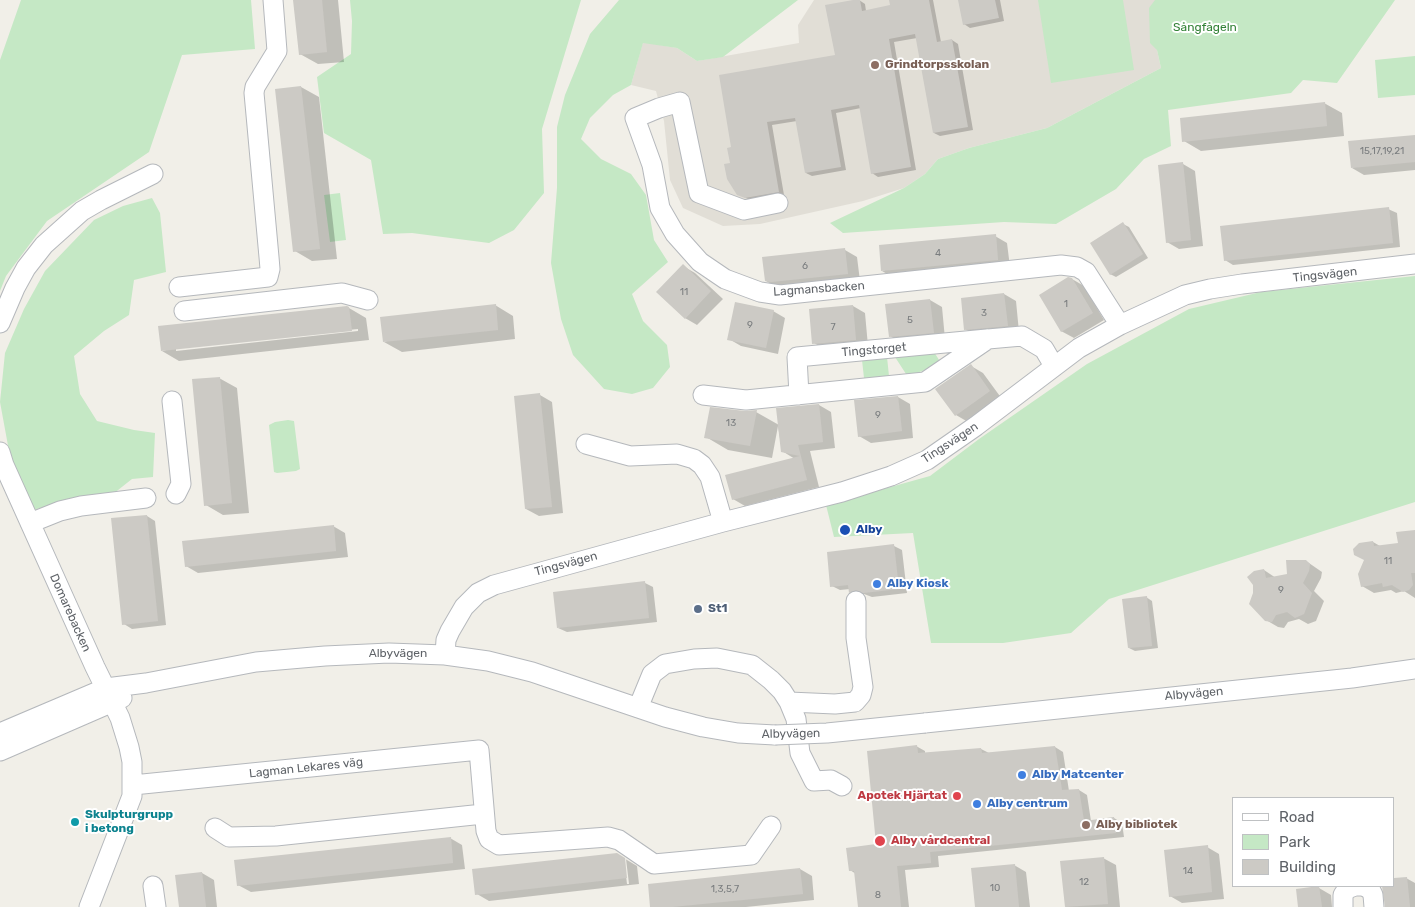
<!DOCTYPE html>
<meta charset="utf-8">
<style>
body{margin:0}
#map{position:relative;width:1415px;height:907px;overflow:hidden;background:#f1efe8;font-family:Rubik,sans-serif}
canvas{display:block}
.legend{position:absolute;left:1232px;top:797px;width:162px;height:90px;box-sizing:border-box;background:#fff;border:1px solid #bfc1c3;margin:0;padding:6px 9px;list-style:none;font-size:15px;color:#5f6368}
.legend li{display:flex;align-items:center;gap:10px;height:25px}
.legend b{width:25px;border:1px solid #bfc1c3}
</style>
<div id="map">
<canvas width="1415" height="907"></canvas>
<ul class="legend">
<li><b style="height:6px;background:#fff"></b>Road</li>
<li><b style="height:14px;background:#c5e8c5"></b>Park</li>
<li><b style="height:14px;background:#cccac5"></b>Building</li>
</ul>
</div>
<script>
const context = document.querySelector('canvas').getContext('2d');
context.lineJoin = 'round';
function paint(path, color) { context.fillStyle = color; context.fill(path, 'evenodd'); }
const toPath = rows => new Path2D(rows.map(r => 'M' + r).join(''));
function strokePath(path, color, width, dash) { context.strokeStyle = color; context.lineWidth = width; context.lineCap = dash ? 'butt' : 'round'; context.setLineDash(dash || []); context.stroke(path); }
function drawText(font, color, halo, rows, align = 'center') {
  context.font = font + ' Rubik,sans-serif'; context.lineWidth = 4; context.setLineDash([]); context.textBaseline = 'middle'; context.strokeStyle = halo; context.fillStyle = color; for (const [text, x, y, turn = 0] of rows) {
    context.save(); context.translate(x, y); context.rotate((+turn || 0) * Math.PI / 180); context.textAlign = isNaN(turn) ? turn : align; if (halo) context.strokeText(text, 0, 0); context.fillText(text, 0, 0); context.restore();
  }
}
const education = toPath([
 [814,0,1155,0,1157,50,1161,68,1047,128,969,148,938,159,925,174,904,188,863,201,760,224,723,226,683,208,670,180,664,121,656,91,631,85,643,42,677,48,697,61,799,43,798,25]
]);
const green = toPath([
 [21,0,251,0,255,49,182,55,149,152,47,221,6,276,0,291,0,60],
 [350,0,581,0,542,129,544,193,514,230,489,243,412,233,383,234,371,160,324,133,317,77,351,54,352,21],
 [619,0,798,0,723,57,697,61,677,48,643,43,631,85,613,95,590,118,581,139,601,159,631,174,646,195,654,240,668,262,632,294,643,321,667,345,670,367,653,388,632,394,604,389,573,355,561,319,551,263,557,188,557,127,565,95,590,34],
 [1038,0,1123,0,1134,70,1051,83],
 [1155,0,1395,0,1337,83,1303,80,1291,93,1168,110,1171,146,1144,159,1116,189,1056,224,1004,222,843,233,830,223,904,188,925,174,938,159,969,148,1047,128,1161,68,1157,50,1150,43,1149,8],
 [1415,56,1415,95,1378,98,1375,60],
 [340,193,346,240,330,242,324,195],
 [152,198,160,213,166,272,134,280,129,315,104,331,74,356,80,394,97,421,134,430,155,433,153,477,132,479,113,494,71,499,30,511,9,451,0,402,5,353,24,309,45,271,94,220,123,206],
 [1415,276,1415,502,1109,599,1071,633,1003,643,931,643,913,533,834,537,826,505,930,476,979,439,1087,364,1189,309,1261,292],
 [934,352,941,363,908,377,895,357],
 [887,357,889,376,864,378,862,360],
 [288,420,294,421,300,469,296,471,277,473,274,472,269,425,275,422]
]);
const shadow = toPath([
 [295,0,338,0,344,62,318,64,300,54],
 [859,0,865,4,866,11,891,6,890,0,933,0,941,42,952,40,958,44,973,130,940,136,934,133,917,38,894,42,916,170,878,177,872,173,861,108,836,113,846,170,812,176,806,173,797,121,772,125,784,195,752,201,738,194,731,164,733,148,836,56],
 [960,0,1000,0,1004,21,970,28,964,24],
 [301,87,319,97,337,259,312,261,295,251,276,90],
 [1324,103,1342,113,1344,136,1201,151,1184,141],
 [1415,136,1415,170,1364,175,1352,168],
 [1183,164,1195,171,1203,246,1179,249,1167,242],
 [1388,209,1397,213,1400,247,1233,265,1225,260],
 [1123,224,1129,227,1148,258,1116,277,1110,274],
 [995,236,1007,243,1010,267,894,278,882,271],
 [845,250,857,257,860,281,778,288,766,281],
 [683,266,695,273,723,299,697,325,685,318],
 [1072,279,1084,286,1104,320,1074,338,1061,331],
 [1004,294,1016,301,1019,332,977,336,965,329],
 [930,300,942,307,945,339,902,343,890,336],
 [495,305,513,316,515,339,402,352,384,342],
 [853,306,865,313,868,346,826,350,814,343],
 [349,308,366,318,369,340,179,361,162,351],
 [358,329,358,331,176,351,176,348],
 [773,311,785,318,778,354,741,346,729,339],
 [971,366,983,373,1002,399,968,422,956,415,937,389],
 [219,378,237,388,249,513,223,515,206,505],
 [540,395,552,402,563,513,539,516,526,509],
 [898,397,910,404,913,438,871,443,859,436],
 [819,405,831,412,835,448,810,451,819,487,745,506,733,499,795,459,782,451,778,426,772,458,728,450,706,437,745,412,756,412,779,425],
 [147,516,155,521,166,625,132,629,124,624],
 [333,526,345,533,348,557,198,573,186,566],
 [1415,531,1415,598,1404,591,1396,593,1391,590,1374,593,1362,586,1373,542,1380,546,1399,544],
 [894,546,902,550,907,593,872,597,864,594,858,597,850,592,850,589,840,590,832,586],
 [1306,561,1322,572,1321,578,1314,591,1324,601,1316,621,1308,624,1299,619,1288,622,1284,628,1278,627,1266,620,1264,570,1276,578,1289,575],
 [645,583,653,587,657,622,567,632,558,628],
 [1146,597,1152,601,1158,648,1135,651,1129,648],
 [916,746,925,751,925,754,981,749,989,753,1055,747,1063,752,1069,791,1079,790,1087,795,1091,821,1114,818,1122,823,1124,837,938,856,939,867,905,870,909,907,859,907,856,874,850,870,878,846],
 [450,838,462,845,465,869,251,892,238,885],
 [1207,847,1219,854,1224,899,1182,903,1170,896],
 [617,854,637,866,639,884,489,901,477,894],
 [624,859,626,859,629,884,627,884],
 [1103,858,1116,865,1120,907,1066,907,1061,862],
 [1014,865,1026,872,1030,907,976,907],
 [800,869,812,876,814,900,746,907,652,907],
 [202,873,214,880,217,907,180,907],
 [1406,878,1415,883,1415,907,1387,907,1384,886,1394,886,1394,879],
 [1319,888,1331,895,1332,907,1299,907]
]);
const building = toPath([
 [293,0,322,0,327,52,299,55],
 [853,0,860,0,862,11,890,5,889,0,929,0,937,42,952,39,968,127,933,133,915,34,889,39,911,167,871,174,859,105,831,110,841,167,805,173,795,118,767,122,779,192,745,198,737,195,727,179,724,164,730,163,727,148,731,147,719,75,835,55,825,5],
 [958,0,995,0,999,18,963,25],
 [301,86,320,249,293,252,275,89],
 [1325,102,1327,126,1182,142,1180,118],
 [1415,135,1415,162,1351,168,1348,141],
 [1183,162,1191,240,1166,243,1158,165],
 [1389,207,1393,243,1224,261,1220,226],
 [1123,222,1143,254,1110,275,1090,243],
 [996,234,998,260,881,271,879,245],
 [845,248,848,274,771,282,765,281,762,257],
 [683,264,711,291,685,319,656,292],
 [1068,277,1072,278,1093,313,1061,332,1039,295],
 [1004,293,1008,326,964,330,961,298],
 [930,299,934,333,889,337,885,304],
 [735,302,774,310,766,348,727,340],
 [496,304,498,330,383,342,380,317],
 [853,305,856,340,812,344,809,309],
 [347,306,349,307,352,331,161,351,158,326],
 [971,364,990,391,955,416,935,389],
 [220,377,232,503,204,506,192,379],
 [540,393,552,507,525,509,514,396],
 [898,396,902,431,858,437,854,400],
 [819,404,823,442,798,445,807,480,732,500,725,475,800,456,781,452,776,408],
 [710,407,745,411,757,410,750,446,704,438],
 [147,515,158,621,122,625,111,518],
 [334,525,336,551,185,567,182,541],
 [1415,530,1415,573,1411,573,1413,585,1409,590,1403,592,1392,585,1383,587,1382,583,1361,587,1358,574,1364,560,1354,555,1353,549,1359,543,1373,541,1374,546,1398,543,1396,532],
 [894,544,899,589,863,593,856,590,849,593,848,585,830,587,827,552],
 [1286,560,1306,560,1310,564,1309,571,1303,583,1312,593,1304,614,1295,618,1287,612,1276,615,1272,622,1265,621,1249,604,1253,593,1253,585,1247,577,1254,571,1264,569,1266,578,1287,574],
 [645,581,649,618,557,628,553,592],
 [1147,596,1152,646,1128,648,1122,599],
 [917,745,918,753,981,748,982,753,1055,746,1062,790,1079,789,1084,821,1114,817,1116,833,930,852,931,863,897,866,901,907,858,907,854,871,849,871,846,848,876,844,867,751],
 [451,837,453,863,237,886,234,860],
 [1208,845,1212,892,1169,897,1164,850],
 [617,853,625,858,627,878,475,895,472,869],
 [1104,857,1108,904,1065,907,1060,861],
 [1015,864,1019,907,975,907,971,868],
 [800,868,803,894,672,907,650,907,648,884],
 [202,872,206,907,179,907,175,875],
 [1407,877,1410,907,1385,907,1382,886,1394,886,1394,878],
 [1319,886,1322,907,1298,907,1296,889]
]);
const minor = toPath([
 [778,203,744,210,699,193,680,102,659,108,635,118,652,165,660,208,675,234,700,262,725,279,760,292,780,295,1061,265,1077,267,1086,272,1120,325],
 [179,287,268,277,270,269,269,257,254,93,255,87,277,51,273,0],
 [184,311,342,293,368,300],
 [0,323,15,288,26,268,44,245,82,211,101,200,153,174],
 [703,395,746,400,925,382,988,339,1022,336,1044,349,1054,366],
 [799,395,797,357,987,339],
 [172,401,181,484,176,494],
 [586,444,630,456,677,454,694,459,702,465,710,477,723,522],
 [0,452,4,465,95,667,120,718,129,747,132,762,132,796,89,907],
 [30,523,60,511,81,506,146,498],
 [445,655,446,640,450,631,464,607,478,593,494,585,723,522,842,492,891,476,927,460,976,426,1079,348,1120,325,1185,295,1210,289,1242,284,1415,264],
 [789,702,835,704,855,702,861,695,863,687,856,638,856,601],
 [638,708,652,674,665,664,694,659,717,658,752,665,771,680,782,691,789,702,796,719,800,753,814,781,831,780,842,786],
 [925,723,1352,678,1415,669],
 [0,733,106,688,146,683,256,662,325,656,389,653,445,655,488,661,532,672,665,717,703,727,738,733,775,735],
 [0,751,122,698],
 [133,785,479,750,486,831,489,839,499,845,608,837,619,840,654,864,751,855,771,826],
 [215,828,229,837,276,836,483,814],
 [153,886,156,907],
 [1343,907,1343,895,1347,889,1355,886,1363,886,1370,889,1373,895,1374,907]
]);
const minorBridge = toPath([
 [775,735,827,733,925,723]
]);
const markers = [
 [875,65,5,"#8d6e63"],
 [845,530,6,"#1a4fb4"],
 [877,584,5,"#3f7fe0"],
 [698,609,5,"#5c6f8a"],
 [1022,775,5,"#3f7fe0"],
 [957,796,5,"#e0444e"],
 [977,804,5,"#3f7fe0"],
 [75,822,5,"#0f9aa8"],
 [1086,825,5,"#8d6e63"],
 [880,841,6,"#e0444e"]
];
const numberNames = [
 ["15,17,19,21",1382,151],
 ["4",938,253],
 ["6",805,266],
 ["11",684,292],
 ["1",1066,304],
 ["3",984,313],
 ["5",910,320],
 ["9",750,325],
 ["7",833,327],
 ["9",878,415],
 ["13",731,423],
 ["11",1388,561],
 ["9",1281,590],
 ["14",1188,871],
 ["12",1084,882],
 ["10",995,888],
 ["1,3,5,7",725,889],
 ["8",878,895]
];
const parkNames = [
 ["Sångfågeln",1205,28]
];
const educationNames = [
 ["Grindtorpsskolan",885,65],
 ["Alby bibliotek",1096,825]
];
const streetNames = [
 ["Tingsvägen",1325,275,-6],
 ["Lagmansbacken",819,289,-4],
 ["Tingstorget",874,350,-5],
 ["Tingsvägen",950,443,-33],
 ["Tingsvägen",566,564,-15],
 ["Domarebacken",70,613,66],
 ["Albyvägen",398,654],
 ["Albyvägen",1194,694,-5],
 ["Albyvägen",791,734,-1],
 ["Lagman Lekares väg",306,768,-6]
];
const transitNames = [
 ["Alby",856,530]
];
const shopNames = [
 ["Alby Kiosk",887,584],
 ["Alby Matcenter",1032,775],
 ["Alby centrum",987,804]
];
const serviceNames = [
 ["St1",708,609]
];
const healthNames = [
 ["Apotek Hjärtat",947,796],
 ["Alby vårdcentral",891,841,"left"]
];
const cultureNames = [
 ["Skulpturgrupp",85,815],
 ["i betong",85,829]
];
paint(education, '#e1ded6');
paint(green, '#c5e8c5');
paint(shadow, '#0003');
paint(building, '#cccac5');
strokePath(minor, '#b5b8bc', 21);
strokePath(minor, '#fff', 19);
strokePath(minorBridge, '#b5b8bc', 21, []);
strokePath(minorBridge, '#fff', 19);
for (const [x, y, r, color] of markers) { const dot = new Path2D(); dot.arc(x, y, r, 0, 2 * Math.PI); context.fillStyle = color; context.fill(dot); strokePath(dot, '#fff', 2); }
drawText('10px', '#7a7d7f', null, numberNames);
drawText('12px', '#348238', '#fff', parkNames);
drawText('bold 12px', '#785e54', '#fff', educationNames, 'left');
drawText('12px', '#5f6368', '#fff', streetNames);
drawText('bold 12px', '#164399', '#fff', transitNames, 'left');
drawText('bold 12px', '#366cbe', '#fff', shopNames, 'left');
drawText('bold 12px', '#4e5e75', '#fff', serviceNames, 'left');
drawText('bold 12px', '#be3a42', '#fff', healthNames, 'right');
drawText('bold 12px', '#0d838f', '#fff', cultureNames, 'left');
</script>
